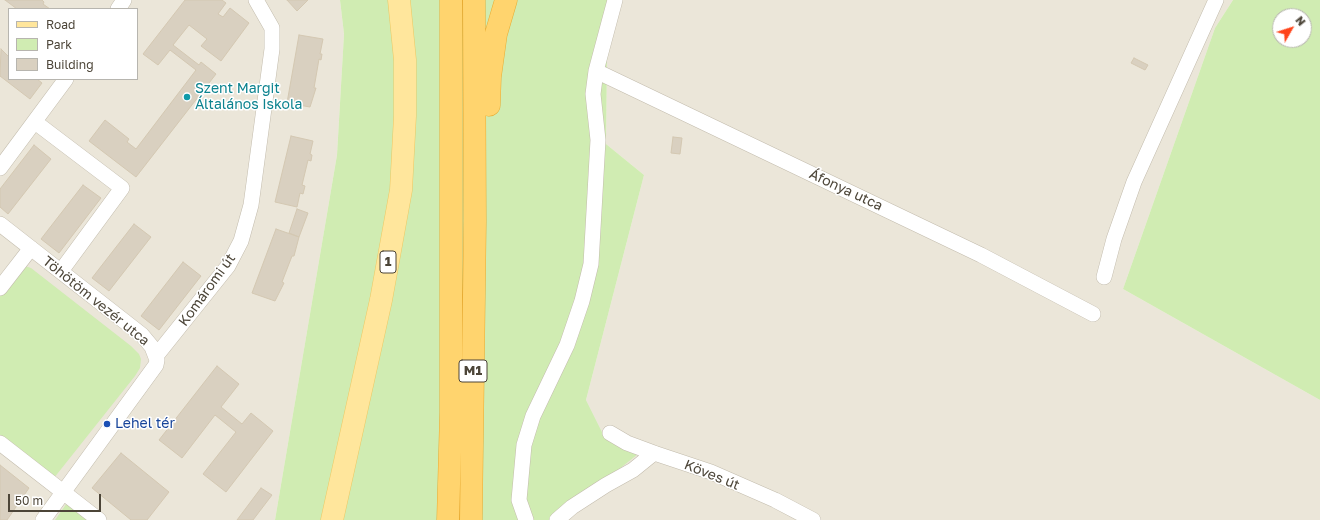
<!DOCTYPE html>
<meta charset="utf-8">
<style>
body{margin:0}
#map{position:relative;width:1320px;height:520px;overflow:hidden;background:#f6f3eb;font-family:"Golos Text",sans-serif}
canvas{display:block}
.legend{position:absolute;left:8px;top:8px;width:130px;height:72px;box-sizing:border-box;background:#fff;border:1px solid #b7b5af;margin:0;padding:5px 7px;list-style:none;font-size:12px;color:#4c4538}
.legend li{display:flex;align-items:center;gap:8px;height:20px}
.legend b{width:20px;border:1px solid #b7b5af}
.north{position:absolute;left:1272px;top:8px;width:40px;height:40px;box-sizing:border-box;background:#fff;border:1px solid #b7b5af;border-radius:50%;rotate:51deg;font-size:11px;font-weight:700;line-height:16px;text-align:center;color:#4c4538}
.north::after{content:'';display:block;margin:auto;width:14px;height:18px;background:#ff441a;clip-path:polygon(50% 0,100% 100%,50% 72%,0 100%)}
.scale{position:absolute;left:8px;top:494px;width:93px;height:18px;box-sizing:border-box;border:2px solid #4c4538;border-top:0;padding-left:5px;font-size:12px;line-height:14px;white-space:nowrap;color:#4c4538;-webkit-text-stroke:3px #fff;paint-order:stroke}
</style>
<div id="map">
<canvas width="1320" height="520"></canvas>
<ul class="legend">
<li><b style="height:5px;background:#ffe69c"></b>Road</li>
<li><b style="height:11px;background:#d0ecb2"></b>Park</li>
<li><b style="height:11px;background:#d9d0c0"></b>Building</li>
</ul>
<div class="north">N</div>
<div class="scale">50 m</div>
</div>
<script>
const context = document.querySelector('canvas').getContext('2d');
context.lineJoin = 'round';
function paint(path, color) { context.fillStyle = color; context.fill(path, 'evenodd'); }
const toPath = rows => new Path2D(rows.map(r => 'M' + r).join(''));
function strokePath(path, color, width, dash) { context.strokeStyle = color; context.lineWidth = width; context.lineCap = dash ? 'butt' : 'round'; context.setLineDash(dash || []); context.stroke(path); }
function drawText(font, color, halo, rows, align = 'center') {
  context.font = font + ' "Golos Text",sans-serif'; context.lineWidth = 3; context.setLineDash([]); context.textBaseline = 'middle'; context.strokeStyle = halo; context.fillStyle = color; for (const [text, x, y, turn = 0] of rows) {
    context.save(); context.translate(x, y); context.rotate((+turn || 0) * Math.PI / 180); context.textAlign = isNaN(turn) ? turn : align; if (halo) context.strokeText(text, 0, 0); context.fillText(text, 0, 0); context.restore();
  }
}
const residential = toPath([
 [0,0,340,0,344,34,337,155,275,520,0,520],
 [9,9,137,9,137,79,9,79],
 [621,0,1233,0,1215,28,1123,289,1320,400,1320,520,555,520,604,436,586,400,644,175,606,144,607,60]
]);
const green = toPath([
 [340,0,621,0,607,60,606,144,644,175,586,400,604,436,638,454,555,520,275,520,337,155,344,34],
 [1233,0,1320,0,1320,400,1123,289,1215,28],
 [1280,16,1304,16,1304,40,1280,40],
 [25,266,31,268,131,346,139,354,141,359,140,368,135,376,50,483,0,443,0,288],
 [67,503,91,520,55,520]
]);
const building = toPath([
 [5,0,42,0,44,2,43,4,50,9,17,9,5,0],
 [185,0,222,0,226,3,218,14,223,17,230,8,249,23,221,61,201,46,207,39,189,25,173,45,199,65,201,62,216,74,136,177,89,141,105,120,129,139,127,142,136,149,196,70,170,50,158,65,143,54,185,0],
 [287,0,308,0,297,11,287,0],
 [299,35,323,39,320,54,322,54,321,60,319,59,314,88,316,88,310,107,287,103,299,35],
 [1,49,9,57,9,79,37,79,42,83,30,99,0,76,1,49],
 [1134,58,1148,65,1145,70,1131,63,1134,58],
 [291,136,313,141,310,154,312,155,311,161,308,160,302,185,305,186,303,194,300,193,297,207,275,202,291,136],
 [673,137,682,138,680,154,671,153,673,137],
 [34,145,51,159,8,214,0,207,0,189,34,145],
 [83,185,101,198,59,253,41,239,83,185],
 [297,209,308,213,299,237,289,233,297,209],
 [134,224,151,237,109,291,92,278,134,224],
 [276,229,299,237,294,256,292,256,282,282,284,283,275,301,252,293,276,229],
 [183,262,201,276,159,330,141,316,183,262],
 [217,366,239,384,221,407,242,424,251,413,273,431,226,492,203,474,236,432,215,415,182,458,159,440,217,366],
 [121,453,169,492,147,520,131,520,92,488,121,453],
 [0,465,29,488,7,520,0,520,0,465],
 [261,488,272,495,253,520,237,520,261,488]
]);
const minor = toPath([
 [118,9,124,0],
 [596,71,981,255,1093,314],
 [35,122,122,188,61,271],
 [0,168,66,79],
 [0,224,142,335,152,347,157,360,156,365,43,520],
 [1104,277,1114,239,1134,182,1216,0],
 [0,288,31,248],
 [156,356,228,266,241,241,251,205,272,49,272,28,256,0],
 [610,433,627,443,654,453,711,472,775,500,813,520],
 [0,443,99,520],
 [526,520,519,500,524,445,533,416,567,345,582,301,591,264,598,140,593,94,596,71,615,0],
 [557,520,572,507,606,485,633,470,654,453]
]);
const primary = toPath([
 [332,520,381,300,401,190,405,116,405,60,399,0]
]);
const motorway = toPath([
 [489,105,490,77,496,34,506,0],
 [448,520,451,413,451,0],
 [471,520,475,221,474,0]
]);
const markers = [
 [187,97,4,"#0f9aa8"],
 [107,424,4,"#1a4fb4"]
];
const shields = [
 [388,262,16],
 [473,371,28]
];
const shieldNames = [
 ["1",388,262],
 ["M1",473,371]
];
const cultureNames = [
 ["Szent Margit",195,89],
 ["Általános Iskola",195,105]
];
const streetNames = [
 ["Áfonya utca",846,190,25],
 ["Komáromi út",207,290,-54],
 ["Töhötöm vezér utca",96,301,39],
 ["Köves út",712,475,22]
];
const transitNames = [
 ["Lehel tér",115,424]
];
paint(residential, '#ebe6d9');
paint(green, '#d0ecb2');
paint(building, '#d9d0c0');
strokePath(building, '#d4c8b2', 1);
strokePath(minor, '#c3bcad', 16);
strokePath(primary, '#ecc864', 23);
strokePath(motorway, '#e8ac34', 23);
strokePath(minor, '#fff', 15);
strokePath(primary, '#ffe69c', 22);
strokePath(motorway, '#ffd46e', 22);
for (const [x, y, r, color] of markers) { const dot = new Path2D(); dot.arc(x, y, r, 0, 2 * Math.PI); context.fillStyle = color; context.fill(dot); strokePath(dot, '#fff', 1.5); }
for (const [x, y, w] of shields) { const box = new Path2D(); box.roundRect(x - w / 2, y - 11, w, 22, 3); context.fillStyle = '#fff'; context.fill(box); strokePath(box, '#4c4538', 1); }
drawText('bold 13px', '#4c4538', null, shieldNames);
drawText('14px', '#0d838f', '#fff', cultureNames, 'left');
drawText('14px', '#4c4538', '#fff', streetNames);
drawText('14px', '#164399', '#fff', transitNames, 'left');
</script>
